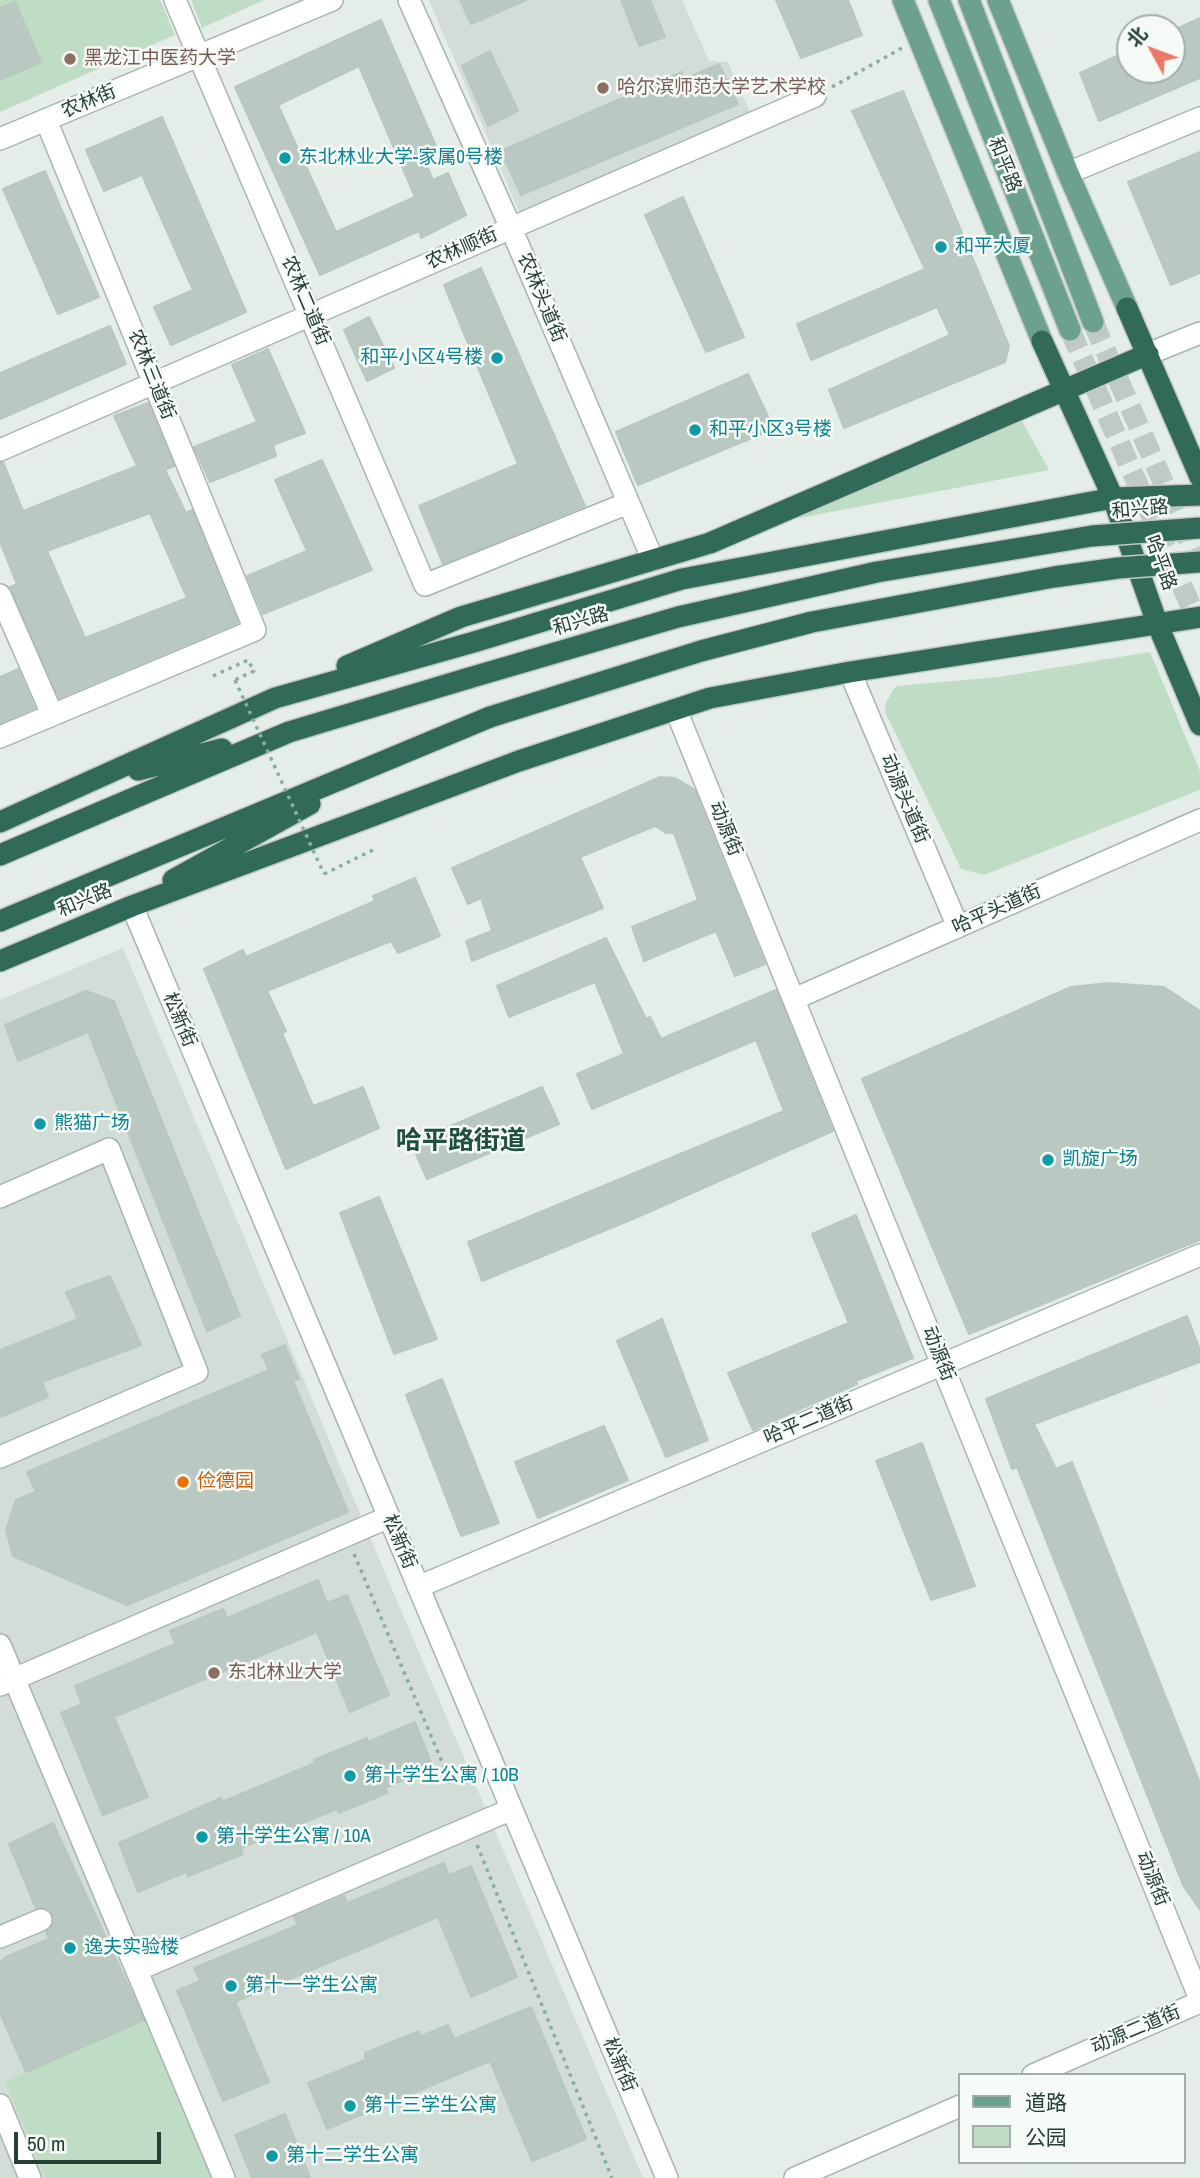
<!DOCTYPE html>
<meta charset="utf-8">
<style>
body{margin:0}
#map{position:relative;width:1200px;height:2178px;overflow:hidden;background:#e5ede9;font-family:"Archivo Narrow","Noto Sans SC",sans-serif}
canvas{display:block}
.legend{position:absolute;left:958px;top:2073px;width:228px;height:91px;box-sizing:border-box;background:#f6faf7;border:2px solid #a2afa9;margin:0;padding:9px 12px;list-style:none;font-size:21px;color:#253f35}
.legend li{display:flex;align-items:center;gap:14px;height:35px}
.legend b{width:35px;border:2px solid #a2afa9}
.north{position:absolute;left:1116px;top:14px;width:70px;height:70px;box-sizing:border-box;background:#f6faf7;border:2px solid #a2afa9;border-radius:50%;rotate:311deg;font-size:19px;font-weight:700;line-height:28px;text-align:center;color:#253f35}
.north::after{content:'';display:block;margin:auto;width:24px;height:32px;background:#eb7966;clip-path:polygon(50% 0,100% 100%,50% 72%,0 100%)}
.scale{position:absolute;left:14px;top:2132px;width:147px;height:32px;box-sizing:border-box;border:4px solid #253f35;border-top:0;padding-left:9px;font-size:21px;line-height:24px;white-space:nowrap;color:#253f35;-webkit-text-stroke:5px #f6faf7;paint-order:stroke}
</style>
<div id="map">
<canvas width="1200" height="2178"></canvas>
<ul class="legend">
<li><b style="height:9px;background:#6ca18e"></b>道路</li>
<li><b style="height:19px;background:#bfddc4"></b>公园</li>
</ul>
<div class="north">北</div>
<div class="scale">50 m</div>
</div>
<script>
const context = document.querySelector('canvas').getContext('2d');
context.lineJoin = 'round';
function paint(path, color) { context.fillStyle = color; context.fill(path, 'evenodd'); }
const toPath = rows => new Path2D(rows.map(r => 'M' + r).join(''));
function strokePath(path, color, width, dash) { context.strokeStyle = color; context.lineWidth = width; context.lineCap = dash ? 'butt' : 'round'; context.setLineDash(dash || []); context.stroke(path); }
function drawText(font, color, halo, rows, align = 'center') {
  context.font = font + ' "Archivo Narrow","Noto Sans SC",sans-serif'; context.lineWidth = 5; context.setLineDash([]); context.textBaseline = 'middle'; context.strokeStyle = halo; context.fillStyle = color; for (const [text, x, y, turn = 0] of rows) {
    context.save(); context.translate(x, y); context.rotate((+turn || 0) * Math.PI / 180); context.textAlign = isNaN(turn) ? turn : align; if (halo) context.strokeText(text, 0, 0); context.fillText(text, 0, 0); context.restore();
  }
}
const built = toPath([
 [429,0,682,0,709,61,728,62,751,114,520,214],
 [123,948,366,1528,643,2178,0,2178,0,1000]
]);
const green = toPath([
 [0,0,160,0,175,35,0,112],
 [191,0,264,0,202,28],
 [1017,412,1049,470,748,528],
 [1150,652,1200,771,1200,790,984,875,961,869,885,712,886,702,896,686,999,677],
 [151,2017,219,2178,45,2178,5,2081]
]);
const building = toPath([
 [460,0,526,0,471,24,460,0],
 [621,0,650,0,665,37,639,46,621,0],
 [776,0,848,0,862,35,801,58,776,0],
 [15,2,41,62,0,80,0,8,15,2],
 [1200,18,1200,78,1099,121,1080,73,1130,50,1130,70,1172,70,1172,31,1200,18],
 [381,20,438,151,424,159,433,180,448,173,466,215,421,238,419,231,320,275,235,87,381,20],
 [359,66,415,197,336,232,278,105,359,66],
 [490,51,518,111,488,126,462,66,490,51],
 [719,64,738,104,521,195,501,151,682,72,682,80,719,64],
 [903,91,1009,346,1005,362,844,428,829,390,950,335,937,307,811,360,797,324,925,269,852,111,903,91],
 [162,117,246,312,171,345,154,307,193,290,142,175,104,191,86,150,162,117],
 [1200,152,1200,273,1171,285,1128,182,1200,152],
 [45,171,99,297,58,314,3,189,45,171],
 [683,197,744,337,706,352,645,215,683,197],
 [481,268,585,506,443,564,419,506,518,464,444,285,481,268],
 [369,317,394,368,367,381,344,330,369,317],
 [110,326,126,364,0,419,0,373,110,326],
 [268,349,305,433,273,445,276,456,210,482,194,447,257,422,232,365,268,349],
 [748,374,774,429,638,485,616,432,748,374],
 [148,403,174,466,165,470,186,513,192,510,238,623,59,698,10,587,17,584,0,542,0,463,3,462,23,511,137,466,114,416,148,403],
 [150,513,187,598,85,638,47,551,150,513],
 [322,460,372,570,263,614,247,576,307,551,275,480,322,460],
 [18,669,35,708,0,723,0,677,18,669],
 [660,777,675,778,694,789,765,964,735,976,716,931,644,961,632,927,698,900,674,833,666,833,655,826,580,857,603,908,472,961,466,941,492,931,481,898,468,904,452,868,660,777],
 [415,878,440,936,398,953,391,941,267,991,286,1031,282,1033,313,1106,363,1087,379,1128,286,1169,204,969,243,950,246,957,375,901,373,896,415,878],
 [606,938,646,1019,650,1017,661,1039,776,990,833,1131,633,1219,482,1281,468,1242,784,1111,756,1040,592,1109,577,1074,624,1054,595,982,509,1017,497,986,606,938],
 [1108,983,1164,987,1200,1011,1200,1240,969,1334,862,1079,1071,987,1108,983],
 [86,991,114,1001,240,1316,207,1331,88,1032,18,1061,5,1025,86,991],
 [542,1087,559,1124,427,1179,411,1143,542,1087],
 [379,1197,437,1339,394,1354,340,1213,379,1197],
 [856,1215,913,1358,856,1381,857,1384,753,1430,728,1373,849,1323,812,1234,856,1215],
 [110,1276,141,1345,42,1382,48,1397,0,1417,0,1350,78,1319,66,1292,110,1276],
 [1187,1316,1200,1350,1200,1362,1034,1424,1056,1469,1072,1462,1200,1783,1200,1910,1183,1885,1017,1467,1012,1469,986,1399,1187,1316],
 [662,1319,708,1440,666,1457,617,1341,662,1319],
 [285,1345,299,1379,293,1381,348,1512,127,1605,13,1556,6,1530,16,1500,36,1492,27,1472,269,1370,262,1355,285,1345],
 [442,1379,499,1523,461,1536,406,1395,442,1379],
 [604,1426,628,1480,538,1518,515,1462,604,1426],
 [922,1443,975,1586,931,1600,876,1461,922,1443],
 [318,1580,327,1603,347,1595,389,1695,350,1712,317,1632,114,1717,148,1797,103,1815,61,1713,82,1704,75,1686,175,1644,170,1631,223,1609,227,1618,318,1580],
 [415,1722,433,1767,385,1788,387,1793,339,1813,337,1809,241,1848,243,1854,188,1876,186,1872,138,1892,119,1843,221,1798,222,1802,315,1763,314,1760,367,1738,368,1742,415,1722],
 [53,1823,144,2020,26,2072,0,2013,0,1963,6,1957,49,1939,46,1932,54,1921,48,1909,36,1908,9,1844,53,1823],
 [444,1863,449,1875,471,1866,517,1977,471,1997,438,1917,235,2002,269,2082,223,2101,177,1991,200,1981,194,1968,298,1925,294,1917,344,1896,347,1903,444,1863],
 [531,2007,586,2139,532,2161,490,2061,327,2129,308,2083,365,2060,365,2053,419,2031,421,2036,448,2025,454,2039,531,2007],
 [285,2114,310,2178,252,2178,235,2135,285,2114]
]);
const highwayTunnel = toPath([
 [1093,322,1200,566],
 [1070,330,1200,627]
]);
const path = toPath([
 [832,87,902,48],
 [213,676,248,660,254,671,235,680],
 [324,874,375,849],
 [354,1554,451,1783],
 [477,1845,612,2178]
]);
const minor = toPath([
 [175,0,425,585,628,503],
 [409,0,511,228,653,560],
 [0,139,332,0],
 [1068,173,1200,118],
 [1148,354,1200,333],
 [0,450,815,96],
 [0,595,52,714],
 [850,672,958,927],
 [676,710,1200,1999],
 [0,737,255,630,46,120],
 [132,906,667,2178],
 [794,999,1200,820],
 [0,1197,109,1149,197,1372,0,1457],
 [418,1587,1200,1255],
 [0,1645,224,2178],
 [0,1685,389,1517],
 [0,1937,41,1920],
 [137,1970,512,1809],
 [1033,2075,1200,2002],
 [0,2105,30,2178],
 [795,2178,960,2106]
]);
const major = toPath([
 [903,0,1042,341],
 [939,0,1070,330],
 [969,0,1093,322],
 [998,0,1068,173,1127,308]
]);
const highway = toPath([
 [1127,308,1200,477],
 [1042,341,1113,498,1157,623,1200,725],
 [347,666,461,617,710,543,1148,354],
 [138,770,222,749],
 [0,822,275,698,474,642,682,579,1113,498,1200,495],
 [0,855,289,732,469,678],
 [173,880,310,804],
 [0,921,490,717],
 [0,961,132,906,519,761,710,698,850,672,1200,617]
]);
const pathBridge = toPath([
 [235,680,324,874]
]);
const highwayBridge = toPath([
 [469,678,678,617,877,572,1092,536,1200,528],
 [490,717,701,651,812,622,1054,577,1118,568,1200,562]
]);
const markers = [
 [70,59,7,"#8d6e63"],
 [603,88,7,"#8d6e63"],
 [285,158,7,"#0f9aa8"],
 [941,247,7,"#0f9aa8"],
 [497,358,7,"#0f9aa8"],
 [695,430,7,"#0f9aa8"],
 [40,1124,7,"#0f9aa8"],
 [1048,1160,7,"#0f9aa8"],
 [183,1482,7,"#e8710a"],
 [214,1673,7,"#8d6e63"],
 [350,1776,7,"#0f9aa8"],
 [202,1837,7,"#0f9aa8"],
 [70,1948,7,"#0f9aa8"],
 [231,1986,7,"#0f9aa8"],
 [350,2106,7,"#0f9aa8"],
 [272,2156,7,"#0f9aa8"]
];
const educationNames = [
 ["黑龙江中医药大学",84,59],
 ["哈尔滨师范大学艺术学校",617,88],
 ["东北林业大学",228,1673]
];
const streetNames = [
 ["农林街",89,102,-23],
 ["和平路",1004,165,68],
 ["农林顺街",462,249,-24],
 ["农林头道街",541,298,67],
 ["农林二道街",305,301,67],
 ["农林三道街",151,375,68],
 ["和兴路",1140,510,-5],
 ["哈平路",1160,563,70],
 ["和兴路",581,622,-16],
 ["动源头道街",904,799,67],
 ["动源街",725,829,68],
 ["和兴路",85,901,-23],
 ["哈平头道街",997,910,-24],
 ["松新街",179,1020,67],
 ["动源街",938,1354,68],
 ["哈平二道街",809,1421,-23],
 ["松新街",399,1542,67],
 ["动源街",1152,1879,68],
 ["动源二道街",1136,2030,-23],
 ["松新街",619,2065,67]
];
const cultureNames = [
 ["东北林业大学-家属0号楼",299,158],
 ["和平大厦",955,247],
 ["和平小区4号楼",483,358,"right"],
 ["和平小区3号楼",709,430],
 ["熊猫广场",54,1124],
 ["凯旋广场",1062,1160],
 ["第十学生公寓 / 10B",364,1776],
 ["第十学生公寓 / 10A",216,1837],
 ["逸夫实验楼",84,1948],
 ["第十一学生公寓",245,1986],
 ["第十三学生公寓",364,2106],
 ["第十二学生公寓",286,2156]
];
const foodNames = [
 ["俭德园",197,1482]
];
const districtNames = [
 ["哈平路街道",461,1142]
];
paint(built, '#d3ddd8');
paint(green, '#bfddc4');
paint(building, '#bac8c2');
strokePath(building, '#b8c7bf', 2);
strokePath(highwayTunnel, '#bfcac5', 21, [21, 10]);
strokePath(minor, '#a8b5af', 24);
strokePath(major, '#c2c9c6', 24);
strokePath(highway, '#c2c9c6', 24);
strokePath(path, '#87af9f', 3.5, [3.5, 5]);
strokePath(minor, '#fff', 21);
strokePath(major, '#6ca18e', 21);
strokePath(highway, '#326a59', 21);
strokePath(highwayBridge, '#c2c9c6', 24, []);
strokePath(pathBridge, '#87af9f', 3.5, [3.5, 5]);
strokePath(highwayBridge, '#326a59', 21);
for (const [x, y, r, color] of markers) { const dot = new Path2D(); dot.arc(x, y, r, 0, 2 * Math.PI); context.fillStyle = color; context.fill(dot); strokePath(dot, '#f6faf7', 2.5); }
drawText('19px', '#785e54', '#f6faf7', educationNames, 'left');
drawText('19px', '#253f35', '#f6faf7', streetNames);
drawText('19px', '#0d838f', '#f6faf7', cultureNames, 'left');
drawText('19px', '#c56008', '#f6faf7', foodNames, 'left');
drawText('bold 26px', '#215040', '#f6faf7', districtNames);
</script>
